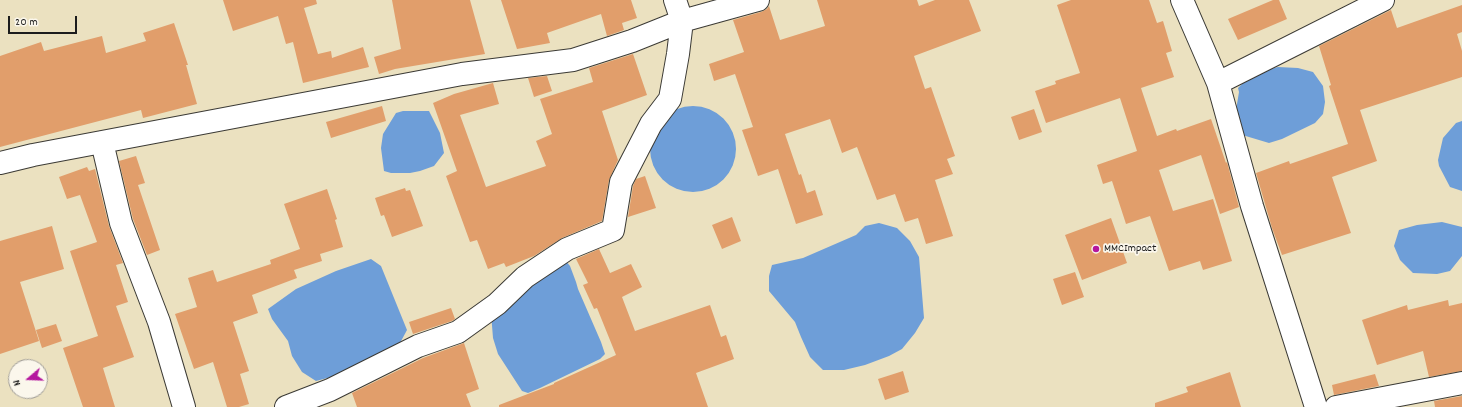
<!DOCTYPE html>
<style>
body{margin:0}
#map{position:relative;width:1462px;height:407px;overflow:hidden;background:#ebe1c0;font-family:Dekko,sans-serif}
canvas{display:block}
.north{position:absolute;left:8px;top:359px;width:40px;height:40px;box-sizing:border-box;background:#fbf7ec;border:1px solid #a29f99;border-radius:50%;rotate:251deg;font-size:11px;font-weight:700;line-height:16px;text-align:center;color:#1c1c1c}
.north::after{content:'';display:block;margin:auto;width:14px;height:18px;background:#b5179e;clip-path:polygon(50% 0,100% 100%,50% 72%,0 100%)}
.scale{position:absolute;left:8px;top:16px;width:69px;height:18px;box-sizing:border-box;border:2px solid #1c1c1c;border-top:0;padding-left:5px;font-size:12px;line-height:14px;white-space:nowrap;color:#1c1c1c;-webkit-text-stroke:3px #fbf7ec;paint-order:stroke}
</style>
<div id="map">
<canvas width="1462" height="407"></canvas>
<div class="north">N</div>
<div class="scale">20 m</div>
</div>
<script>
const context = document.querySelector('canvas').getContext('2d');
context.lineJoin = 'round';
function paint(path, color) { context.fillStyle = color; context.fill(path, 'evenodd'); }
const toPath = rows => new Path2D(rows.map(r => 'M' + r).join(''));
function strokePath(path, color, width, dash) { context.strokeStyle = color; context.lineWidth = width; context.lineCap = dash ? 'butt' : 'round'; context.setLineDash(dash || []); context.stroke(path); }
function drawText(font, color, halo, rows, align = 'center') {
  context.font = font + ' Dekko,sans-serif'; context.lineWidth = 3.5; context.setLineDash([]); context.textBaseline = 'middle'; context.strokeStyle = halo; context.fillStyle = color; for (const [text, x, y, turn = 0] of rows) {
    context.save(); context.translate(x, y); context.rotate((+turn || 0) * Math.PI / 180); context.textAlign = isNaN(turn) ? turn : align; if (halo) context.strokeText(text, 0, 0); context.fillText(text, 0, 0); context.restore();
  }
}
const water = toPath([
 [1278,67,1298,68,1313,72,1323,86,1325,102,1323,114,1315,123,1282,139,1269,143,1239,134,1235,116,1239,92,1238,88,1247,79,1260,72],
 '650 149a43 43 0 1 1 86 0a43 43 0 1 1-86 0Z',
 [403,111,429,111,440,133,444,153,434,166,420,171,410,173,391,173,384,171,381,148,383,134,396,113],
 [1462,121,1462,191,1450,187,1439,166,1438,160,1443,138,1456,123],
 [1442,222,1462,227,1462,256,1450,271,1437,274,1413,273,1400,260,1394,246,1399,230,1417,225],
 [879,223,897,228,910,241,919,257,924,318,915,333,902,349,889,356,865,365,844,370,823,370,810,357,801,337,795,322,769,291,769,276,772,265,803,258,856,235,865,226],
 [371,259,381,266,407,330,400,343,335,376,316,381,302,372,292,356,288,341,272,319,268,309,296,289,336,271],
 [565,260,570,266,576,282,578,289,601,342,605,354,600,359,540,388,528,393,522,391,498,354,493,338,491,313]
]);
const building = toPath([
 [223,0,316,0,317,4,304,8,318,54,331,51,332,58,363,47,369,67,303,83,293,42,286,44,278,16,233,31],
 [392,0,470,0,485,54,395,69,379,74,374,57,401,49],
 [501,0,631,0,637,18,622,23,624,30,607,36,601,14,547,33,550,43,517,49],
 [817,0,917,0,919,6,935,0,969,0,981,31,914,56,925,89,931,87,955,156,947,159,953,174,935,180,953,236,926,244,918,218,905,222,895,194,877,200,857,147,842,153,830,119,785,134,799,175,801,174,807,193,815,190,823,215,796,224,778,169,758,176,742,130,753,127,735,74,714,81,709,64,744,52,733,20,761,12,767,9,769,6,780,40,825,26],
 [1071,0,1149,0,1157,23,1163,21,1172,51,1166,53,1174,77,1141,88,1157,136,1176,129,1177,131,1211,119,1226,163,1227,162,1239,207,1220,214,1201,155,1159,170,1173,211,1213,199,1232,261,1203,270,1200,261,1169,271,1150,216,1126,224,1112,181,1103,184,1097,165,1137,151,1120,98,1046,123,1035,91,1056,84,1055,81,1080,73,1057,5],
 [1273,0,1279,0,1287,19,1238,40,1228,19],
 [1462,5,1462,32,1457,34,1462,51,1462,77,1360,110,1377,161,1332,177,1351,233,1282,255,1272,228,1256,173,1289,161,1290,164,1348,144,1329,86,1331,85,1319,46,1391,10,1397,28],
 [174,23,188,65,186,65,197,104,143,118,141,110,0,147,0,56,41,42,44,51,102,36,106,53,146,41,143,33],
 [633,54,647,95,602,111,618,160,609,180,602,221,562,238,534,256,506,267,504,263,488,269,477,240,470,242,446,176,457,171,433,103,454,94,493,83,499,104,460,115,486,187,546,166,536,141,552,134,540,99,593,82,589,68],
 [547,76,552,91,534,97,528,78],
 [382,106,386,121,331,138,326,122],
 [1034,109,1042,132,1019,140,1011,117],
 [136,156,145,183,138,185,160,250,147,255,133,219,119,161],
 [87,167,89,171,95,169,109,226,123,263,116,265,128,302,116,306,134,357,103,368,115,407,83,407,63,348,98,336,70,251,97,242,80,195,67,199,59,177],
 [645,176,656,208,628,217,633,186,636,179],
 [405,188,406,191,410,190,423,226,392,237,384,215,381,216,375,198],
 [327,189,337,219,335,220,343,247,320,254,322,261,294,270,297,278,252,295,258,313,233,322,249,371,240,374,249,404,239,407,227,407,213,362,194,369,175,314,197,307,188,278,213,270,217,282,271,264,270,260,300,249,284,204],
 [732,217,741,241,722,249,712,225],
 [1111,218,1127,263,1082,280,1065,235],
 [52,226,64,269,20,282,39,341,0,354,0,241],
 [599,249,610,273,631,264,642,287,622,297,635,331,710,305,721,337,726,335,734,359,696,373,708,407,499,407,499,405,554,384,554,383,616,355,597,308,594,309,583,285,588,283,576,259],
 [1075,272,1084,297,1062,305,1053,279],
 [1448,300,1449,306,1462,303,1462,371,1429,377,1423,351,1377,365,1362,320,1407,305,1408,310],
 [451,308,455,319,452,321,413,334,409,322],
 [56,324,62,341,42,348,36,330],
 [464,343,479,389,466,394,471,407,357,407,352,393,423,358],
 [903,371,909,392,885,400,878,379],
 [1230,372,1241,407,1155,407,1155,403,1188,392,1186,387],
 [1375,374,1379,386,1334,395,1332,385],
 [1462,396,1462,407,1435,407,1434,401]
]);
const minor = toPath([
 [1182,0,1218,83,1252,206,1316,407],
 [1218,83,1383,0],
 [102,142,121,223,159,322,184,407],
 [0,163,33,155,462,74,573,60,632,41,682,21,675,0],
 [286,407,330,390,418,346,458,332,497,304,525,277,567,249,613,230,621,182,651,124,670,99,678,54,682,21,758,0],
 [1336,407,1462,383]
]);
const markers = [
 [1096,249,4,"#b5179e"]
];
const poiNames = [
 ["MMCImpact",1104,249]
];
paint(water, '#6e9ed8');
paint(building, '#e19e6b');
strokePath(minor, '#3b3a35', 24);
strokePath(minor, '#fff', 22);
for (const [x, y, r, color] of markers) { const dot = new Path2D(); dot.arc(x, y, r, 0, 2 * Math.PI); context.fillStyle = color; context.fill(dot); strokePath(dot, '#fbf7ec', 1.5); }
drawText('12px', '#1c1c1c', '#fbf7ec', poiNames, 'left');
</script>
